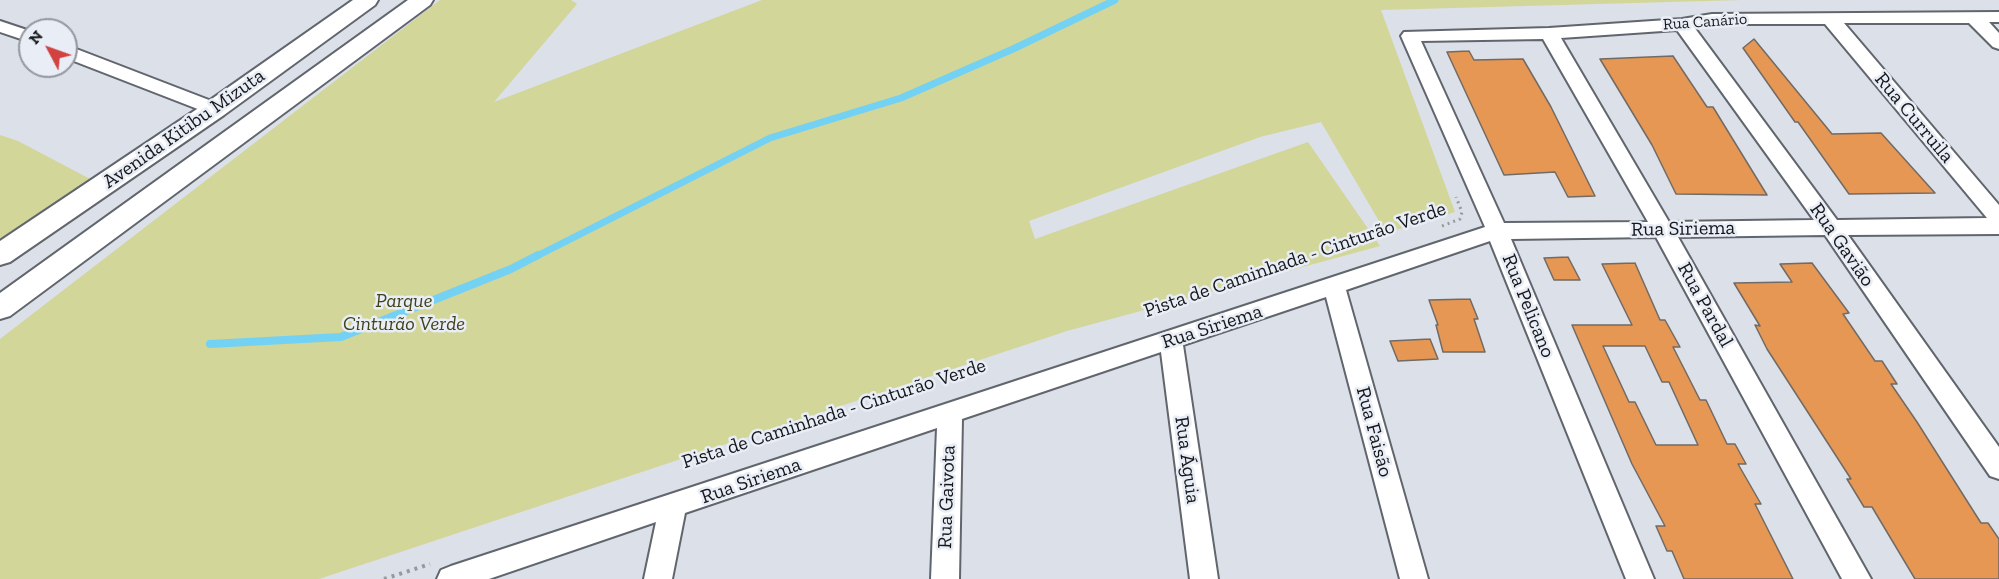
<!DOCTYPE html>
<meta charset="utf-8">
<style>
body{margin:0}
#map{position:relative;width:1999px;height:579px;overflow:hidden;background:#dbe0e9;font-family:"Zilla Slab",serif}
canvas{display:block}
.north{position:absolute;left:18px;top:18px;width:60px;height:60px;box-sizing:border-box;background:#e8edf6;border:2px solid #94979e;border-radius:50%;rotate:311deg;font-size:16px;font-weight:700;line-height:24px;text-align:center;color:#15171a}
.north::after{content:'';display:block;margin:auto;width:21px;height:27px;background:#d14240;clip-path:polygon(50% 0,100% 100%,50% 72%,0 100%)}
</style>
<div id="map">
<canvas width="1999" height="579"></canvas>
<div class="north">N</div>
</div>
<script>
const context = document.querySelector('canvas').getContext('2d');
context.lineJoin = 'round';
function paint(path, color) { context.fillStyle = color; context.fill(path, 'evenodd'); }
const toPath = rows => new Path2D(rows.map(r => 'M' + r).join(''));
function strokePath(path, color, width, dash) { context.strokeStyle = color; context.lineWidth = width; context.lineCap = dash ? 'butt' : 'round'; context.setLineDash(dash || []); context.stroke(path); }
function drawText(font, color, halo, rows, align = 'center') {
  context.font = font + ' "Zilla Slab",serif'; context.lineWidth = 5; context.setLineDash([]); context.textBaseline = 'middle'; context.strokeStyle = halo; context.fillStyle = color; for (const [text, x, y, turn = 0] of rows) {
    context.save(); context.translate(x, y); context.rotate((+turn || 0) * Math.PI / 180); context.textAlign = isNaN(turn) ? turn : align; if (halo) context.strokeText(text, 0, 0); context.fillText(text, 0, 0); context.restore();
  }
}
const green = toPath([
 [440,0,571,0,577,4,494,102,762,0,1742,0,1381,10,1455,212,1386,233,1321,122,1260,137,1029,221,1035,239,1308,142,1380,246,1067,331,319,579,0,579,0,339],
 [0,135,18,141,92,180,0,244]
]);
const streamFar1 = toPath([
 [535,257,770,138,901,98,1013,49,1115,0]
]);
const stream = toPath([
 [210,344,341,337,511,269,538,255]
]);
const building = toPath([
 [1754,39,1832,134,1881,133,1935,193,1849,194,1798,122,1795,122,1743,48,1754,39],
 [1469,51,1474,60,1523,59,1551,107,1595,196,1568,197,1555,172,1504,175,1447,52,1469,51],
 [1673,56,1707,107,1713,107,1767,195,1676,194,1652,145,1600,59,1673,56],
 [1568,257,1580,280,1554,280,1544,258,1568,257],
 [1635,263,1660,320,1665,320,1680,347,1673,347,1700,400,1706,400,1727,444,1735,444,1746,464,1738,464,1761,504,1755,504,1793,579,1684,579,1672,551,1667,551,1656,526,1665,526,1632,464,1572,325,1632,325,1602,264,1635,263],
 [1603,346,1645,346,1662,382,1669,382,1698,445,1656,445,1635,402,1629,402,1603,346],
 [1812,263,1849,313,1843,314,1875,361,1882,361,1897,384,1891,384,1917,422,1981,523,1988,523,1999,539,1999,579,1915,579,1872,507,1864,507,1847,479,1851,479,1767,349,1755,325,1760,326,1734,283,1792,282,1780,264,1812,263],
 [1470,299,1478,319,1474,319,1485,352,1443,352,1436,325,1438,325,1429,300,1470,299],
 [1430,339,1438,359,1398,361,1390,341,1430,339]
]);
const pathFar1 = toPath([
 [1442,226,1460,219,1462,212,1456,197]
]);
const path = toPath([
 [384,579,430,564]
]);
const minor = toPath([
 [1999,12,1999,22,1989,22,1999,33,1999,49,1993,47,1969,23,1844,23,1999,205,1999,234,1848,235,1999,447,1999,479,1990,476,1825,235,1678,237,1871,579,1842,579,1656,237,1511,239,1654,579,1626,579,1490,241,1346,290,1428,579,1400,579,1326,297,1183,345,1218,579,1190,579,1161,352,962,419,959,579,931,579,937,428,685,513,672,579,644,579,656,522,489,579,437,579,441,570,451,566,1485,227,1401,36,1404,32,1549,28,1682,19,1712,14,1999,12],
 [1712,24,1825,24,1987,218,1837,220,1694,27,1712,24],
 [1677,30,1814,220,1669,222,1561,38,1677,30],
 [1543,39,1648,222,1504,223,1421,41,1543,39],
 [0,21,30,31,30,42,0,32,0,21],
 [66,45,222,105,225,109,222,113,215,115,208,113,66,58,66,45]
]);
const tertiary = toPath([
 [353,0,378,0,375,5,224,115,10,262,0,265,0,241,206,103,353,0],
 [408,0,433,0,430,5,10,316,0,319,0,293,408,0]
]);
const farStreetnames = [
 ["Rua Canário",1705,22,-4]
];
const streetNames = [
 ["Rua Curruila",1914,118,50],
 ["Avenida Kitibu Mizuta",184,129,-35],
 ["Rua Siriema",1683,229,-1],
 ["Rua Gavião",1842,245,55],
 ["Pista de Caminhada - Cinturão Verde",1295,260,-19],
 ["Rua Pardal",1705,305,61],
 ["Rua Pelicano",1528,306,68],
 ["Rua Siriema",1212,327,-18],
 ["Pista de Caminhada - Cinturão Verde",834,414,-18],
 ["Rua Faisão",1374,432,75],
 ["Rua Águia",1187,460,82],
 ["Rua Siriema",751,481,-19],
 ["Rua Gaivota",947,497,-88]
];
const parkNames = [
 ["Parque",404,301],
 ["Cinturão Verde",404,324]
];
paint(green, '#d2d699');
strokePath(streamFar1, '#73d1f3', 7);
strokePath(stream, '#73d1f3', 8);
paint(building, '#e69753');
strokePath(building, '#726a64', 1.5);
strokePath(minor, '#61656d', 4);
strokePath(tertiary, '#61656d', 4);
strokePath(pathFar1, '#969aa0', 3, [2, 4]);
strokePath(path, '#969aa0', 4, [3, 5]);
paint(minor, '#fff');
paint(tertiary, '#fff');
drawText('16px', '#15171a', '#e8edf6', farStreetnames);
drawText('20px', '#15171a', '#e8edf6', streetNames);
drawText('italic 20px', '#404217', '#e8edf6', parkNames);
</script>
